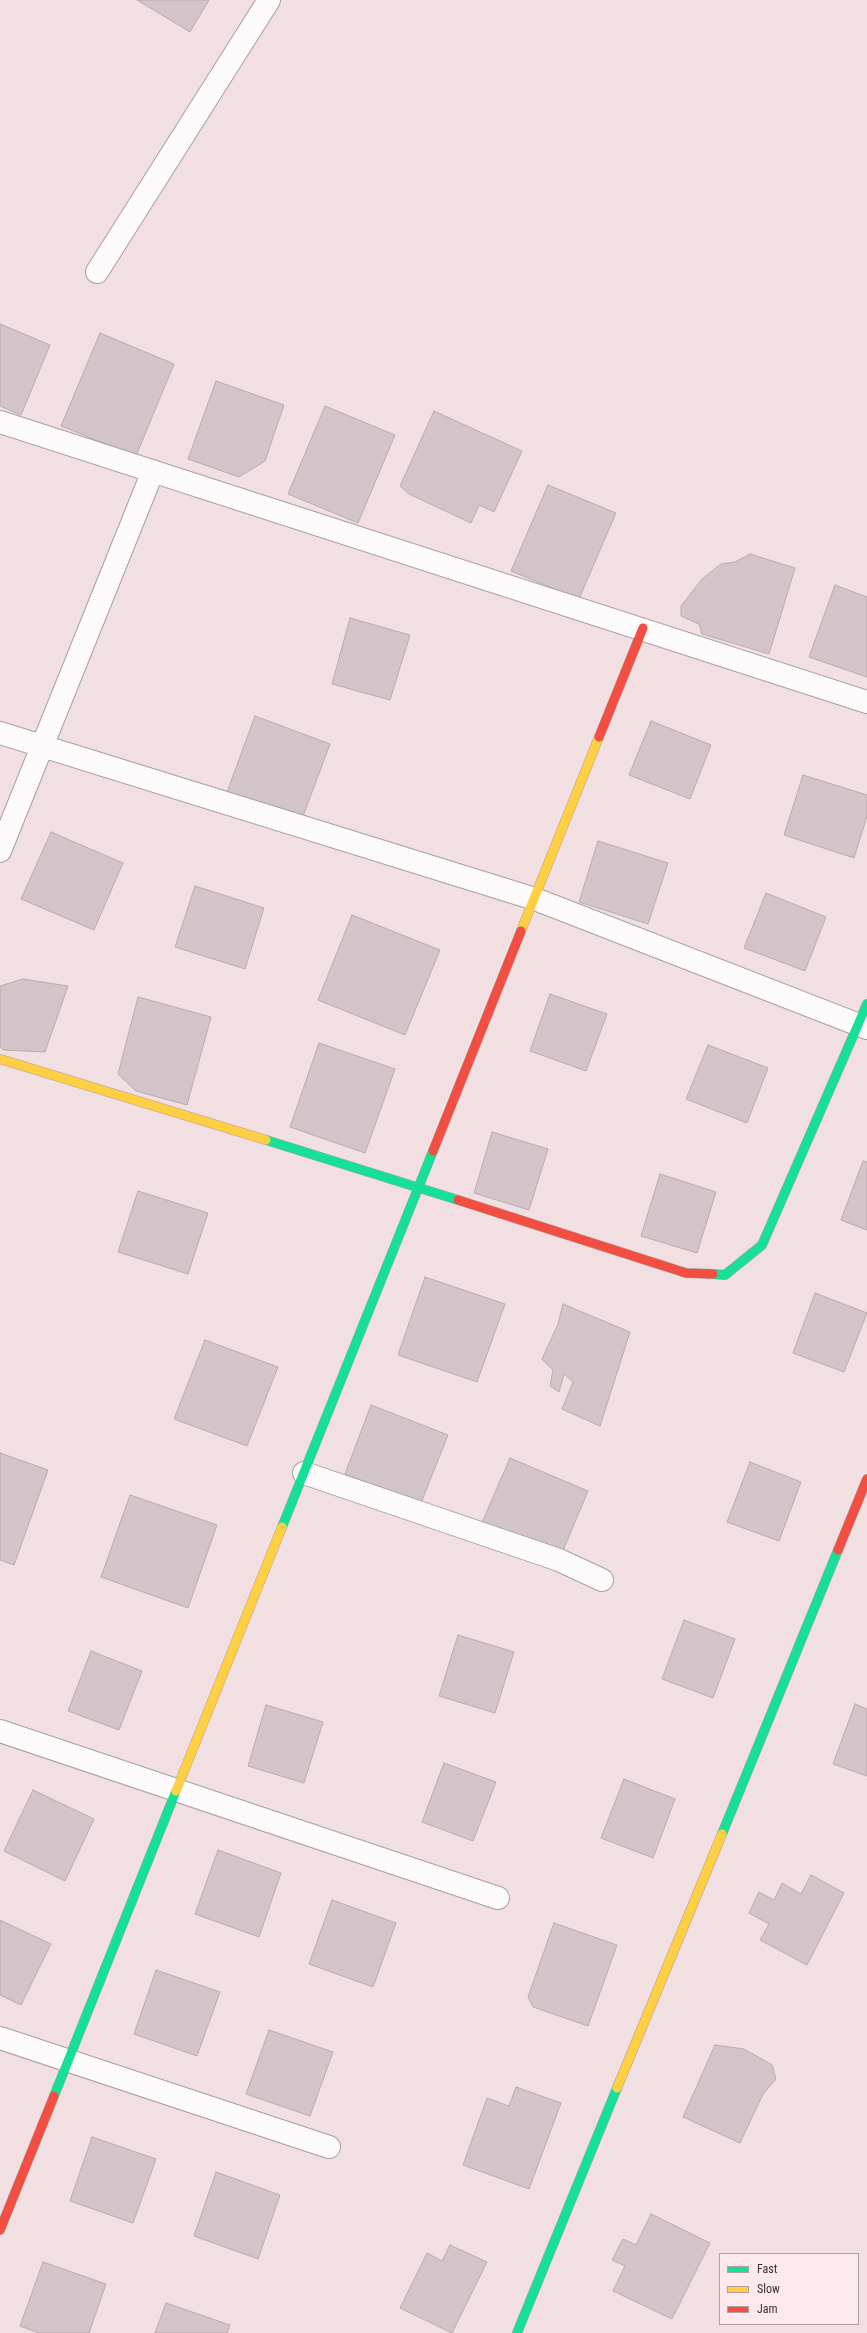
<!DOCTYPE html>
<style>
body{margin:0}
#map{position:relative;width:867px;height:2333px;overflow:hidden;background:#f1dfe2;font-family:"Roboto Condensed",sans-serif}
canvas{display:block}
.legend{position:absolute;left:719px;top:2253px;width:140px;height:72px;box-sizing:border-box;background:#fde9ec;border:1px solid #af9fa1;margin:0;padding:5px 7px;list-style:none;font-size:12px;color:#3b2f31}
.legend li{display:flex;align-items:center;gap:8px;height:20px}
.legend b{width:20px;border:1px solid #af9fa1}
</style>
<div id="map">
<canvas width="867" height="2333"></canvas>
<ul class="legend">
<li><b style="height:5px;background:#16e098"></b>Fast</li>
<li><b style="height:5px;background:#ffcf43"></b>Slow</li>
<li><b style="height:5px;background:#f24e42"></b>Jam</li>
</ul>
</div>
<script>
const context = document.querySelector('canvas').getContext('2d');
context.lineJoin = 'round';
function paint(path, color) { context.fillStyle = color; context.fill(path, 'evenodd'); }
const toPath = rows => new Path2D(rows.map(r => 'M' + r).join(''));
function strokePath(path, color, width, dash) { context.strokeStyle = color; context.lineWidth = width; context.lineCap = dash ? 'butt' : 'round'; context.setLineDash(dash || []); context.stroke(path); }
const building = toPath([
 [137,0,209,0,190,32,137,0],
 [0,324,50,345,21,415,0,406,0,324],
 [100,333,174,364,136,456,61,426,100,333],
 [216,381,284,405,265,461,239,477,188,459,216,381],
 [325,406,395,435,358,523,288,494,325,406],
 [434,411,522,451,494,512,479,505,471,523,409,494,400,486,434,411],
 [548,485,616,513,579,599,511,571,548,485],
 [750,554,795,568,769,654,702,634,699,624,681,616,681,606,702,579,721,564,735,562,750,554],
 [835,585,867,597,867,677,809,657,835,585],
 [350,618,410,635,390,700,332,684,350,618],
 [255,716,330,744,302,819,227,792,255,716],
 [651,721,711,745,690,799,629,775,651,721],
 [803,775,867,795,867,816,854,858,784,835,803,775],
 [51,832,123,863,94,930,21,899,51,832],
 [598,841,668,863,648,924,579,902,598,841],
 [195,886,264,908,245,969,175,947,195,886],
 [766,893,826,917,805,971,744,948,766,893],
 [352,915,440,950,405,1035,318,1000,352,915],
 [23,979,68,986,45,1052,4,1050,0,1047,0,986,23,979],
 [550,994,607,1014,586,1071,530,1051,550,994],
 [138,997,211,1017,187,1105,136,1091,118,1074,138,997],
 [319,1043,395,1069,365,1153,290,1127,319,1043],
 [708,1045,768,1068,747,1123,686,1099,708,1045],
 [492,1132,548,1149,529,1210,474,1193,492,1132],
 [863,1161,867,1162,867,1230,841,1220,863,1161],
 [660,1174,716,1192,697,1253,641,1236,660,1174],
 [138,1191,208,1213,188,1274,118,1252,138,1191],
 [425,1277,505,1304,477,1382,398,1355,425,1277],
 [815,1293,867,1313,844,1372,793,1353,815,1293],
 [563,1304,630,1332,600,1426,562,1409,573,1382,564,1374,559,1392,550,1386,553,1370,542,1359,558,1324,563,1304],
 [205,1340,278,1367,247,1446,174,1419,205,1340],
 [371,1405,448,1435,421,1503,345,1474,371,1405],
 [0,1453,48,1470,14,1565,0,1560,0,1453],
 [510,1458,588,1491,559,1560,480,1527,510,1458],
 [750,1462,801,1482,779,1541,727,1522,750,1462],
 [130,1495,217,1525,188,1608,101,1577,130,1495],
 [684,1620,735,1639,713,1698,662,1679,684,1620],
 [458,1635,514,1652,495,1713,439,1696,458,1635],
 [91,1651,142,1671,119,1730,68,1711,91,1651],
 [855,1704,867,1709,867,1776,833,1764,855,1704],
 [266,1705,323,1722,304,1783,248,1766,266,1705],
 [444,1763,496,1782,473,1841,422,1822,444,1763],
 [624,1779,675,1799,653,1858,601,1838,624,1779],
 [33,1790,94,1819,65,1881,4,1851,33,1790],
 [218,1850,281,1873,259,1937,195,1914,218,1850],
 [811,1875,844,1893,807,1965,760,1940,769,1924,749,1913,759,1892,774,1900,782,1883,801,1894,811,1875],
 [332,1900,396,1923,373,1987,309,1964,332,1900],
 [0,1920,51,1944,21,2005,0,1995,0,1920],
 [554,1923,617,1945,588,2026,533,2007,528,1997,554,1923],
 [156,1970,220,1992,197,2056,134,2034,156,1970],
 [269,2030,333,2052,310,2116,246,2094,269,2030],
 [715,2045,744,2049,772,2065,776,2079,763,2094,740,2143,683,2117,715,2045],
 [516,2087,561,2103,529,2189,463,2165,487,2098,509,2106,516,2087],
 [92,2137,156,2159,133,2223,70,2201,92,2137],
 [216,2172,280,2195,258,2259,194,2236,216,2172],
 [651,2214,710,2243,672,2319,613,2291,625,2266,612,2260,623,2239,636,2245,651,2214],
 [450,2245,487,2262,452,2333,400,2308,427,2253,442,2261,450,2245],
 [43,2262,106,2284,89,2333,39,2333,20,2326,43,2262],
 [166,2303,230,2325,227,2333,155,2333,166,2303]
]);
const street = toPath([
 [97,272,269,0],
 [0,422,867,702],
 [0,733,535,899,867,1028],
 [0,851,153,471],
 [304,1473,559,1560,602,1580],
 [0,1731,498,1898],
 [0,2038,329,2147]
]);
const fast = toPath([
 [266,1140,458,1200],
 [713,1274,725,1275,762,1245,867,1004],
 [282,1527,433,1151],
 [722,1834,838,1550],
 [54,2096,176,1791],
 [517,2333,617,2088]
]);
const slow = toPath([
 [521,931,599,737],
 [0,1059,266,1140],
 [176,1791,282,1527],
 [617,2088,722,1834]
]);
const jam = toPath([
 [599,737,643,628],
 [433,1151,521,931],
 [458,1200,686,1273,713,1274],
 [838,1550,867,1479],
 [0,2230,54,2096]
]);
paint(building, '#d2c4c8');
strokePath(building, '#b8abaf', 1);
strokePath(street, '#ab9ea0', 24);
strokePath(fast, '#ab9ea0', 10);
strokePath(slow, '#ab9ea0', 10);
strokePath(jam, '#ab9ea0', 10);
strokePath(street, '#fdfafb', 22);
strokePath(fast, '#16e098', 9);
strokePath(slow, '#ffcf43', 9);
strokePath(jam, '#f24e42', 9);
</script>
